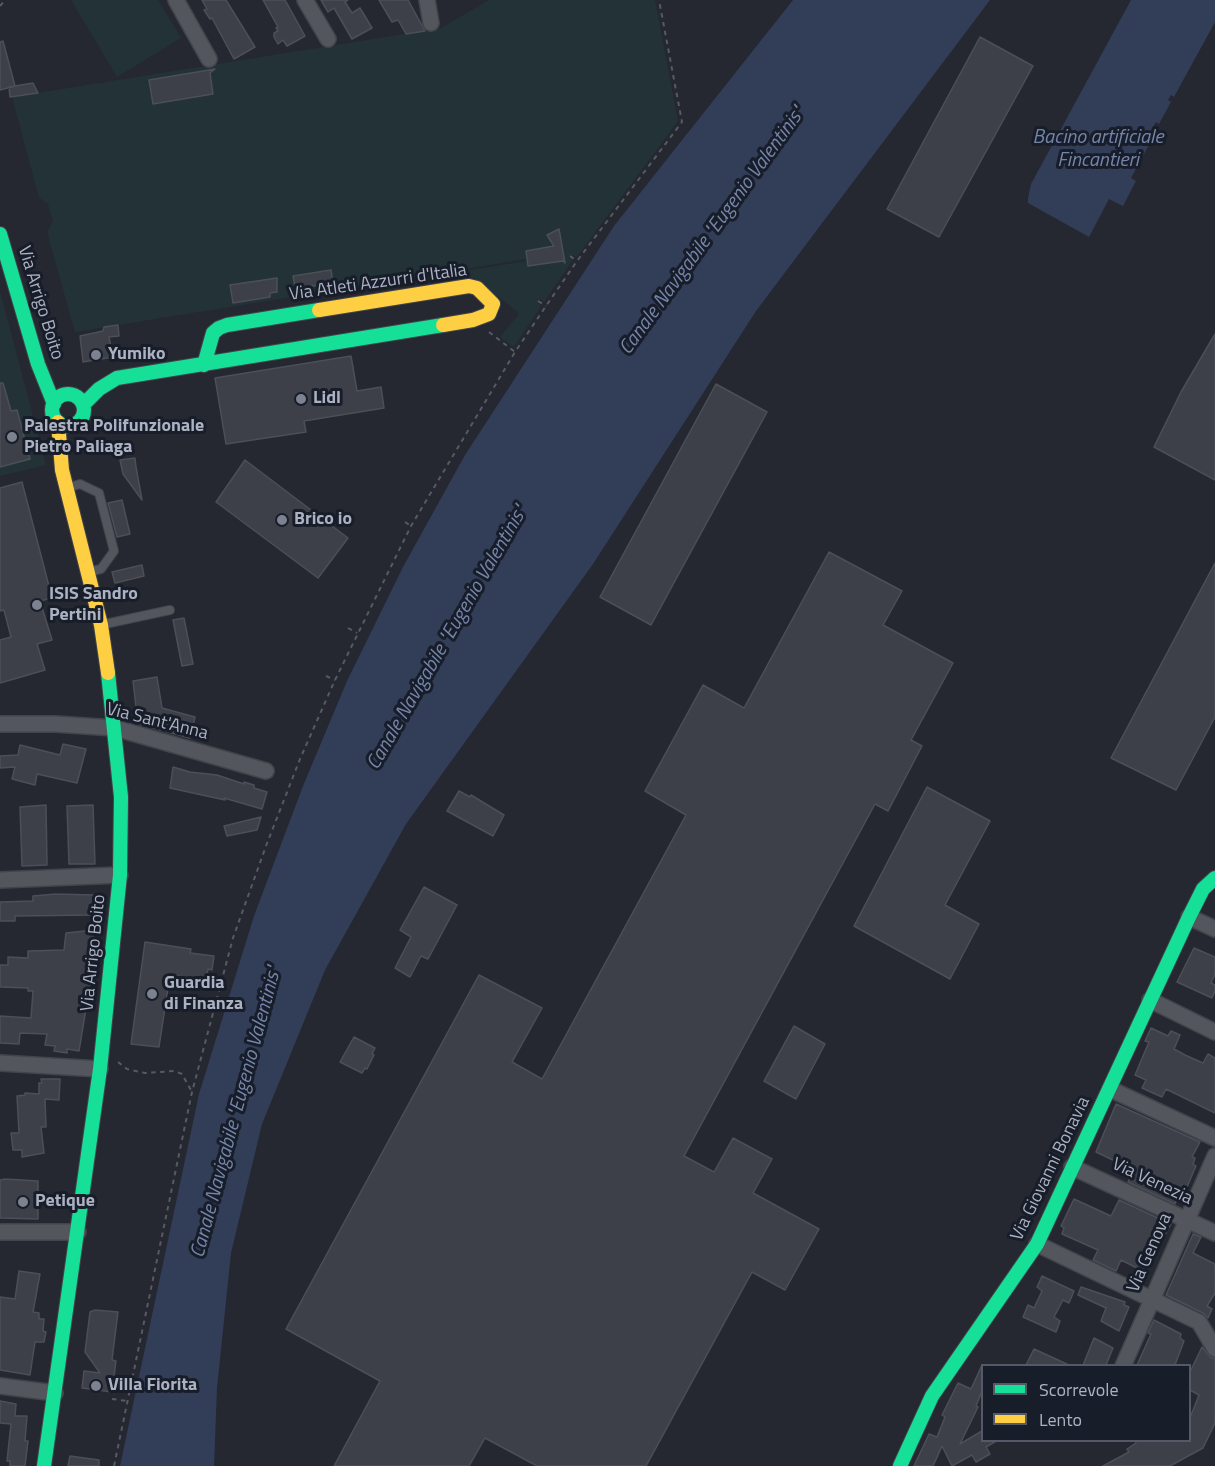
<!DOCTYPE html>
<style>
body{margin:0}
#map{position:relative;width:1215px;height:1466px;overflow:hidden;background:#252830;font-family:"Titillium Web",sans-serif}
canvas{display:block}
.legend{position:absolute;left:981px;top:1364px;width:210px;height:78px;box-sizing:border-box;background:#181d2a;border:2px solid #545967;margin:0;padding:8px 10px;list-style:none;font-size:18px;color:#adb2c3}
.legend li{display:flex;align-items:center;gap:12px;height:30px}
.legend b{width:30px;border:2px solid #545967}
</style>
<div id="map">
<canvas width="1215" height="1466"></canvas>
<ul class="legend">
<li><b style="height:8px;background:#16e098"></b>Scorrevole</li>
<li><b style="height:8px;background:#ffcf43"></b>Lento</li>
</ul>
</div>
<script>
const context = document.querySelector('canvas').getContext('2d');
context.lineJoin = 'round';
function paint(path, color) { context.fillStyle = color; context.fill(path, 'evenodd'); }
const toPath = rows => new Path2D(rows.map(r => 'M' + r).join(''));
function strokePath(path, color, width, dash) { context.strokeStyle = color; context.lineWidth = width; context.lineCap = dash ? 'butt' : 'round'; context.setLineDash(dash || []); context.stroke(path); }
function drawText(font, color, halo, rows, align = 'center') {
  context.font = font + ' "Titillium Web",sans-serif'; context.lineWidth = 6; context.setLineDash([]); context.textBaseline = 'middle'; context.strokeStyle = halo; context.fillStyle = color; for (const [text, x, y, turn = 0] of rows) {
    context.save(); context.translate(x, y); context.rotate((+turn || 0) * Math.PI / 180); context.textAlign = isNaN(turn) ? turn : align; if (halo) context.strokeText(text, 0, 0); context.fillText(text, 0, 0); context.restore();
  }
}
const green = toPath([
 [71,0,158,0,181,38,117,77],
 [489,0,655,0,678,121,582,250,576,257,572,255,569,257,573,260,544,302,540,299,537,302,541,306,514,347,500,337,518,315,518,312,474,278,471,278,470,270,527,261,527,259,75,332,47,232,53,221,48,205,49,204,39,198,12,97,441,28],
 [0,291,46,465,0,476]
]);
const water = toPath([
 [793,0,990,0,756,311,593,564,406,824,325,970,262,1124,231,1253,217,1388,214,1466,120,1466,199,1094,254,916,303,786,347,681,403,567,465,455,614,226],
 [1131,0,1215,0,1215,22,1174,97,1171,95,1168,100,1171,102,1159,124,1156,122,1153,127,1157,130,1131,178,1136,181,1123,206,1109,199,1089,237,1028,203,1028,198,1031,184]
]);
const building = toPath([
 [202,0,226,0,255,47,234,59,212,18,210,19,204,10,207,9,202,0],
 [263,0,285,0,305,36,287,46,283,40,278,44,274,37,274,33,278,31,276,28,278,27,263,0],
 [321,0,348,0,345,2,352,13,360,8,372,28,352,39,334,8,328,12,321,0],
 [379,0,408,0,425,31,406,34,398,20,392,22,379,0],
 [980,37,1033,66,939,237,887,209,980,37],
 [3,41,15,86,0,90,0,42,3,41],
 [215,69,210,73,213,94,153,104,149,80,215,69],
 [33,83,38,93,10,97,9,87,33,83],
 [559,229,565,263,563,261,528,266,526,251,554,246,547,235,559,229],
 [331,270,333,283,306,287,307,291,296,293,293,276,331,270],
 [277,278,277,292,270,293,270,297,233,303,230,285,277,278],
 [118,325,119,336,109,337,113,357,83,362,80,336,103,331,104,327,118,325],
 [1215,334,1215,480,1154,447,1181,392,1215,334],
 [351,356,357,391,381,387,384,408,304,421,306,432,226,444,215,378,351,356],
 [0,383,3,383,11,411,17,410,30,459,0,467,0,383],
 [716,384,767,412,651,625,600,597,716,384],
 [135,458,136,467,142,500,123,474,120,460,135,458],
 [245,460,348,538,318,578,216,502,245,460],
 [22,482,52,598,40,601,52,640,37,644,45,670,0,683,0,640,11,637,4,610,0,611,0,488,22,482],
 [122,500,130,534,117,537,108,503,122,500],
 [829,552,902,591,883,625,953,663,911,740,922,746,888,811,875,804,684,1156,714,1172,733,1138,772,1159,753,1193,819,1229,785,1290,752,1272,646,1466,537,1466,485,1438,469,1466,334,1466,380,1381,286,1329,479,975,542,1008,512,1062,542,1079,686,815,645,791,703,685,744,708,829,552],
 [1215,563,1215,717,1176,790,1111,758,1215,563],
 [142,565,144,576,115,583,112,572,142,565],
 [184,618,193,664,182,666,173,620,184,618],
 [157,677,162,708,195,717,190,738,138,724,133,681,157,677],
 [63,744,86,749,77,783,37,774,35,785,12,779,15,767,0,768,0,756,18,755,20,745,60,755,63,744],
 [173,767,190,772,217,775,244,784,244,782,254,785,254,788,267,792,262,809,224,798,225,800,170,788,173,767],
 [927,787,990,821,945,905,979,924,950,979,854,926,927,787],
 [459,791,470,797,471,795,504,815,493,836,447,811,459,791],
 [46,805,47,865,22,866,20,807,46,805],
 [93,805,95,864,69,864,67,806,93,805],
 [261,817,257,830,227,836,224,826,261,817],
 [424,887,457,905,428,959,421,956,410,977,395,968,411,937,400,930,424,887],
 [56,894,94,895,95,915,15,916,15,921,0,921,0,902,33,901,33,896,56,894],
 [94,930,90,985,79,1051,67,1049,67,1053,54,1051,55,1046,45,1045,47,1034,20,1033,19,1044,0,1043,0,1016,31,1018,33,991,28,991,28,988,0,987,0,965,8,965,8,957,28,958,28,951,64,950,66,933,94,930],
 [145,942,191,949,190,953,214,956,212,970,208,969,206,980,170,975,159,1047,131,1044,145,942],
 [1194,948,1215,957,1215,974,1211,983,1215,985,1215,991,1212,998,1177,982,1194,948],
 [794,1026,825,1044,796,1099,764,1081,794,1026],
 [1151,1028,1168,1036,1171,1031,1180,1035,1174,1049,1185,1055,1203,1063,1208,1054,1215,1058,1215,1113,1166,1089,1162,1097,1142,1088,1146,1080,1135,1075,1149,1042,1145,1041,1151,1028],
 [354,1037,375,1048,372,1054,374,1055,367,1069,365,1068,362,1073,340,1062,354,1037],
 [41,1079,60,1079,59,1100,45,1099,46,1127,41,1127,44,1153,22,1157,22,1150,13,1150,11,1133,19,1133,17,1096,25,1095,25,1093,39,1094,39,1083,42,1083,41,1079],
 [1116,1104,1200,1142,1192,1157,1195,1158,1193,1164,1196,1166,1187,1187,1182,1185,1175,1204,1128,1182,1134,1170,1096,1152,1116,1104],
 [5,1179,38,1181,38,1219,0,1218,0,1180,5,1179],
 [1074,1199,1111,1216,1119,1200,1171,1224,1148,1266,1145,1265,1143,1271,1121,1260,1116,1271,1093,1260,1098,1250,1062,1234,1064,1228,1061,1226,1074,1199],
 [1193,1234,1201,1237,1193,1253,1215,1264,1215,1293,1207,1306,1212,1309,1208,1318,1203,1313,1166,1295,1193,1234],
 [19,1271,40,1274,33,1312,39,1313,39,1319,44,1319,43,1331,46,1332,44,1342,35,1342,30,1375,0,1370,0,1297,15,1299,19,1271],
 [1042,1276,1074,1291,1069,1303,1063,1300,1054,1317,1060,1321,1056,1332,1023,1317,1028,1305,1034,1308,1042,1291,1037,1287,1042,1276],
 [1081,1287,1125,1302,1124,1305,1129,1307,1119,1331,1101,1321,1106,1308,1078,1295,1081,1287],
 [95,1310,118,1312,112,1360,116,1361,112,1392,82,1388,84,1371,100,1373,85,1352,90,1312,95,1310],
 [1154,1320,1181,1334,1180,1338,1184,1341,1175,1365,1137,1365,1151,1334,1148,1333,1154,1320],
 [1094,1338,1113,1348,1106,1365,1083,1365,1094,1338],
 [1202,1347,1210,1357,1215,1359,1215,1423,1203,1448,1170,1466,1103,1466,1129,1452,1127,1449,1136,1443,1135,1440,1190,1440,1190,1418,1199,1395,1190,1390,1190,1372,1202,1347],
 [1034,1349,1069,1365,1026,1365,1034,1349],
 [982,1365,982,1391,976,1406,978,1407,960,1444,982,1431,982,1440,998,1440,986,1447,990,1454,976,1462,972,1455,952,1466,942,1446,933,1466,914,1466,929,1434,937,1437,945,1417,942,1415,958,1383,971,1389,982,1365],
 [0,1401,16,1404,15,1416,27,1416,25,1441,28,1441,25,1466,10,1466,10,1461,7,1461,11,1424,0,1423,0,1401],
 [70,1456,99,1460,99,1466,68,1466,70,1456]
]);
const path = toPath([
 [0,6,5,0],
 [570,256,577,261],
 [538,301,546,306],
 [489,332,515,352],
 [405,522,411,526],
 [348,628,357,633],
 [326,676,335,680],
 [118,1062,127,1069,145,1073,174,1071,182,1074,192,1092],
 [112,1399,127,1401],
 [114,1466,192,1092,233,938,266,846,300,759,335,680,411,526,515,352,546,306,577,261,682,122,659,0]
]);
const lane = toPath([
 [70,487,80,484,99,493,114,551,101,569,92,571],
 [105,624,170,610]
]);
const street = toPath([
 [176,0,209,59],
 [305,0,328,39],
 [427,0,431,23],
 [0,724,55,724,115,728,266,771],
 [0,880,120,875],
 [1189,917,1215,929],
 [1150,1000,1215,1032],
 [0,1063,100,1069],
 [1110,1089,1215,1138],
 [1072,1167,1215,1233],
 [0,1232,78,1232],
 [1037,1244,1199,1322,1215,1349],
 [1123,1366,1215,1156],
 [0,1386,55,1393]
]);
const fast = toPath([
 [0,234,38,364,54,404],
 [204,365,213,333,219,328,227,325,319,310],
 '52 410a16 16 0 1 1 32 0a16 16 0 1 1-32 0Z',
 [83,405,99,389,117,378,443,325],
 [44,1466,100,1069,120,875,121,797,108,673],
 [900,1466,932,1396,1037,1244,1189,917,1203,889,1215,878]
]);
const slow = toPath([
 [319,310,469,286,477,288,493,304,489,314,473,320,443,325],
 [58,422,62,470,101,625,108,673]
]);
const markers = [
 [96,355,6,"#7d8290"],
 [301,399,6,"#7d8290"],
 [12,437,6,"#7d8290"],
 [282,520,6,"#7d8290"],
 [37,605,6,"#7d8290"],
 [152,994,6,"#7d8290"],
 [23,1202,6,"#7d8290"],
 [96,1386,6,"#7d8290"]
];
const streetNames = [
 ["Via Atleti Azzurri d'Italia",378,283,-8],
 ["Via Arrigo Boito",40,303,73],
 ["Via Sant'Anna",157,722,14],
 ["Via Arrigo Boito",94,953,-84],
 ["Via Giovanni Bonavia",1051,1169,-64],
 ["Via Venezia",1152,1182,25],
 ["Via Genova",1150,1253,-66]
];
const poiNames = [
 ["Yumiko",108,355],
 ["Lidl",313,399],
 ["Palestra Polifunzionale",24,427],
 ["Pietro Paliaga",24,448],
 ["Brico io",294,520],
 ["ISIS Sandro",49,595],
 ["Pertini",49,616],
 ["Guardia",164,984],
 ["di Finanza",164,1005],
 ["Petique",35,1202],
 ["Villa Fiorita",108,1386]
];
const waterNames = [
 ["Bacino artificiale",1098,138],
 ["Fincantieri",1098,161],
 ["Canale Navigabile \"Eugenio Valentinis\"",713,231,-54],
 ["Canale Navigabile \"Eugenio Valentinis\"",448,638,-60],
 ["Canale Navigabile \"Eugenio Valentinis\"",237,1112,-75]
];
paint(green, '#223236');
paint(water, '#323d58');
paint(building, '#3d4048');
strokePath(building, '#4c4f58', 1.5);
strokePath(lane, '#42444b', 10);
strokePath(street, '#42444b', 18);
strokePath(fast, '#42444b', 16);
strokePath(slow, '#42444b', 16);
strokePath(path, '#575a62', 2, [4.5, 4.5]);
strokePath(lane, '#54565e', 8);
strokePath(street, '#54565e', 15);
strokePath(fast, '#16e098', 14);
strokePath(slow, '#ffcf43', 14);
for (const [x, y, r, color] of markers) { const dot = new Path2D(); dot.arc(x, y, r, 0, 2 * Math.PI); context.fillStyle = color; context.fill(dot); strokePath(dot, '#181d2a', 2); }
drawText('18px', '#adb2c3', '#181d2a', streetNames);
drawText('bold 18px', '#adb2c3', '#181d2a', poiNames, 'left');
drawText('italic 20px', '#7585aa', '#181d2a', waterNames);
</script>
